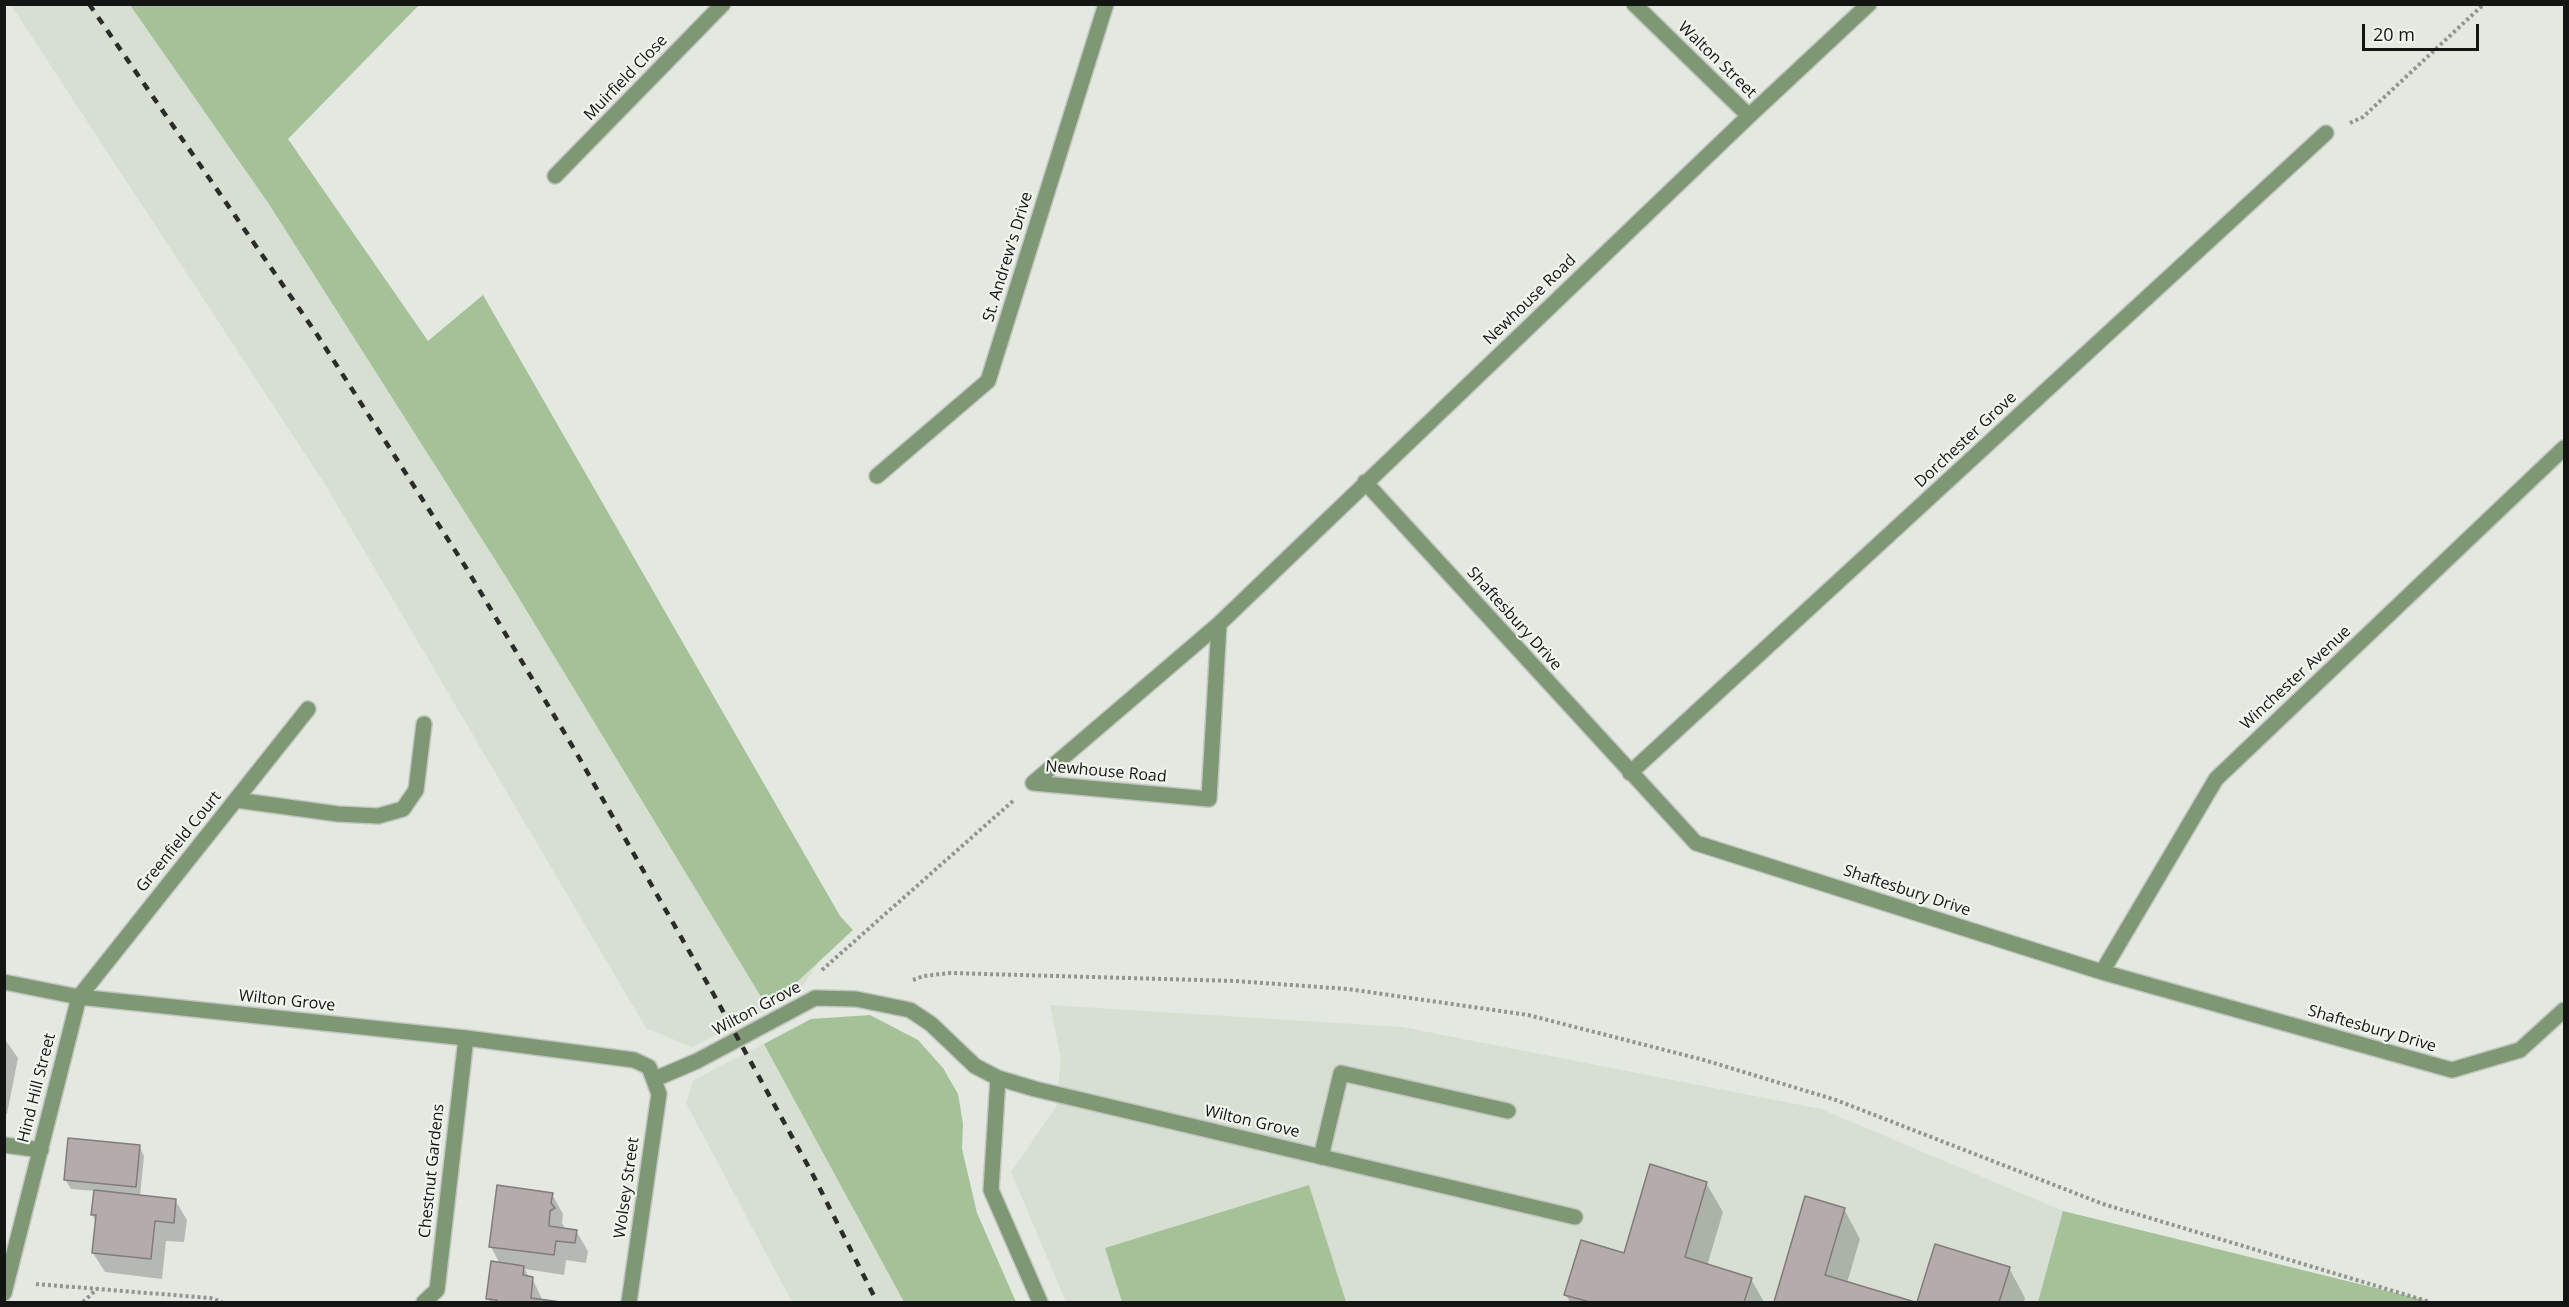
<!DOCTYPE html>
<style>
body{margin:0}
#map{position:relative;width:2569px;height:1307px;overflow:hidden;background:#e3e8e1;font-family:"Open Sans",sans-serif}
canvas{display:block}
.frame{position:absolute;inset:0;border:6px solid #131513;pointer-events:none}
.scale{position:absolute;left:2362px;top:24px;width:117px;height:27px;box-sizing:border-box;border:3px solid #131513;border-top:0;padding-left:8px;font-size:18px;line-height:21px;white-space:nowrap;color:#131513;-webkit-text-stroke:4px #f0f5ee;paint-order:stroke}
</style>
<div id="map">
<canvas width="2569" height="1307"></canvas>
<div class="frame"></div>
<div class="scale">20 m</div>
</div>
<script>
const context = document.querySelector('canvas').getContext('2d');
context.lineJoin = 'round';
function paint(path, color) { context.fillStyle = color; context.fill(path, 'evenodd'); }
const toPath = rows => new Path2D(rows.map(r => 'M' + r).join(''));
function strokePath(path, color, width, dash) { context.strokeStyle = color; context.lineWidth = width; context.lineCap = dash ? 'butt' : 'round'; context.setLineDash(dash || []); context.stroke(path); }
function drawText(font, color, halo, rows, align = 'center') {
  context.font = font + ' "Open Sans",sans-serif'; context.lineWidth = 4.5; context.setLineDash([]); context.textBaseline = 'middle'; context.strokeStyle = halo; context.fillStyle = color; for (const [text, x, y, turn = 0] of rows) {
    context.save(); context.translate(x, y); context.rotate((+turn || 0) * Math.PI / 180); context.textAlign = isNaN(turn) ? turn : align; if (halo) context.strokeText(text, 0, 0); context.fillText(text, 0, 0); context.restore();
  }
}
const built = toPath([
 [11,5,195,5,428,341,820,960,798,993,692,1047,646,1028,326,486],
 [1050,1005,1402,1027,1821,1109,2063,1211,2432,1302,1066,1302,1011,1172,1056,1107,1061,1059],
 [842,1017,952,1302,792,1302,686,1103,693,1081,705,1074,811,1019]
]);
const green = toPath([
 [130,5,419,5,288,139,428,341,483,295,840,916,853,930,798,981,763,1000,508,580,269,204],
 [870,1015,918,1040,943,1068,958,1094,963,1124,962,1149,977,1213,1016,1302,904,1302,764,1044,811,1019],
 [1309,1185,1346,1302,1122,1302,1105,1248],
 [2063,1211,2432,1302,2038,1302]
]);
const shadow = toPath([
 [4,1038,18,1058,7,1114,4,1113],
 [139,1146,144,1156,140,1196,175,1200,187,1220,184,1242,166,1241,162,1279,105,1272,93,1253,96,1222,92,1214,95,1191,71,1189,65,1179],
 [1706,1183,1723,1212,1707,1266,1751,1279,1764,1302,1570,1302,1566,1295,1625,1255],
 [552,1194,563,1214,562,1223,565,1228,562,1230,576,1231,588,1251,586,1263,566,1260,564,1275,525,1269,529,1278,532,1278,543,1301,551,1302,490,1302,488,1298,500,1264,491,1247],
 [1806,1198,1844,1209,1860,1239,1847,1283,1910,1302,1775,1302],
 [1936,1246,2009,1268,2025,1298,2024,1302,1919,1302]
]);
const building = toPath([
 [68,1138,140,1145,136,1187,64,1180,68,1138],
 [1650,1164,1707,1182,1685,1257,1752,1278,1744,1302,1590,1302,1564,1295,1581,1240,1624,1253,1650,1164],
 [497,1185,553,1193,551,1203,555,1208,550,1211,549,1226,577,1230,575,1243,556,1241,554,1255,489,1247,497,1185],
 [94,1190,176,1199,174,1223,155,1221,151,1259,92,1253,96,1215,91,1215,94,1190],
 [1805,1196,1845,1208,1825,1275,1915,1302,1774,1302,1805,1196],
 [1935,1244,2010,1267,1999,1302,1917,1302,1935,1244],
 [491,1261,524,1266,523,1275,533,1277,531,1298,561,1302,497,1302,497,1300,486,1299,491,1261]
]);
const path = toPath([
 [2350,123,2363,117,2484,4],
 [822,970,1014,800],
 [913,980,924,976,950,973,1235,981,1348,989,1528,1015,1704,1060,1836,1100,2103,1204,2430,1302],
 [36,1284,210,1298,222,1302],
 [83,1302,97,1289]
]);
const service = toPath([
 [236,800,338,814,378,816,403,809,416,790,424,724],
 [998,1078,991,1190,1040,1302],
 [4,1145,41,1150],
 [1321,1157,1341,1073,1508,1111]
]);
const minor = toPath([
 [1634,4,1749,116],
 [555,176,723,4],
 [877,476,988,381,1106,4],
 [1365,482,1696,843,2102,972,2452,1070,2520,1050,2564,1010],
 [1219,624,1209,799,1033,783,1219,624,1749,116,1869,4],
 [1630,773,2326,133],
 [2102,972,2216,779,2564,448],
 [4,982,79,997,466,1038,634,1060,649,1067,659,1094,629,1302],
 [655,1079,697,1061,815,998,856,999,910,1010,931,1024,975,1066,998,1078,1035,1089,1575,1217],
 [4,1293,79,997,308,709],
 [424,1302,437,1290,466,1038]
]);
const rail = toPath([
 [89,4,318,336,465,566,577,754,714,995,813,1175,877,1302]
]);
const streetNames = [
 ["Walton Street",1717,60,44],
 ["Muirfield Close",626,78,-46],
 ["St. Andrew's Drive",1008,257,-73],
 ["Newhouse Road",1530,300,-44],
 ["Dorchester Grove",1966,440,-43],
 ["Shaftesbury Drive",1514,619,48],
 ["Winchester Avenue",2296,678,-43],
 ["Newhouse Road",1106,772,5],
 ["Greenfield Court",179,842,-51],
 ["Shaftesbury Drive",1907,891,18],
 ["Wilton Grove",287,1001,6],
 ["Wilton Grove",757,1009,-28],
 ["Shaftesbury Drive",2372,1029,16],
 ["Hind Hill Street",37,1088,-76],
 ["Wilton Grove",1252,1122,13],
 ["Chestnut Gardens",432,1171,-84],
 ["Wolsey Street",627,1188,-82]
];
paint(built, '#d6dfd2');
paint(green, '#a5c198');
paint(shadow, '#0003');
paint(building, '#b4abab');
strokePath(building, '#837a7b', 1.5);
strokePath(service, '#c2c6c0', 18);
strokePath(minor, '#c2c6c0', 18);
strokePath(path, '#919590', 4, [3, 3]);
strokePath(service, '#7f9874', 15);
strokePath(minor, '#7f9874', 15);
strokePath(rail, '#2a2c29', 4.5, [8, 8]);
drawText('16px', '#131513', '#f0f5ee', streetNames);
</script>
